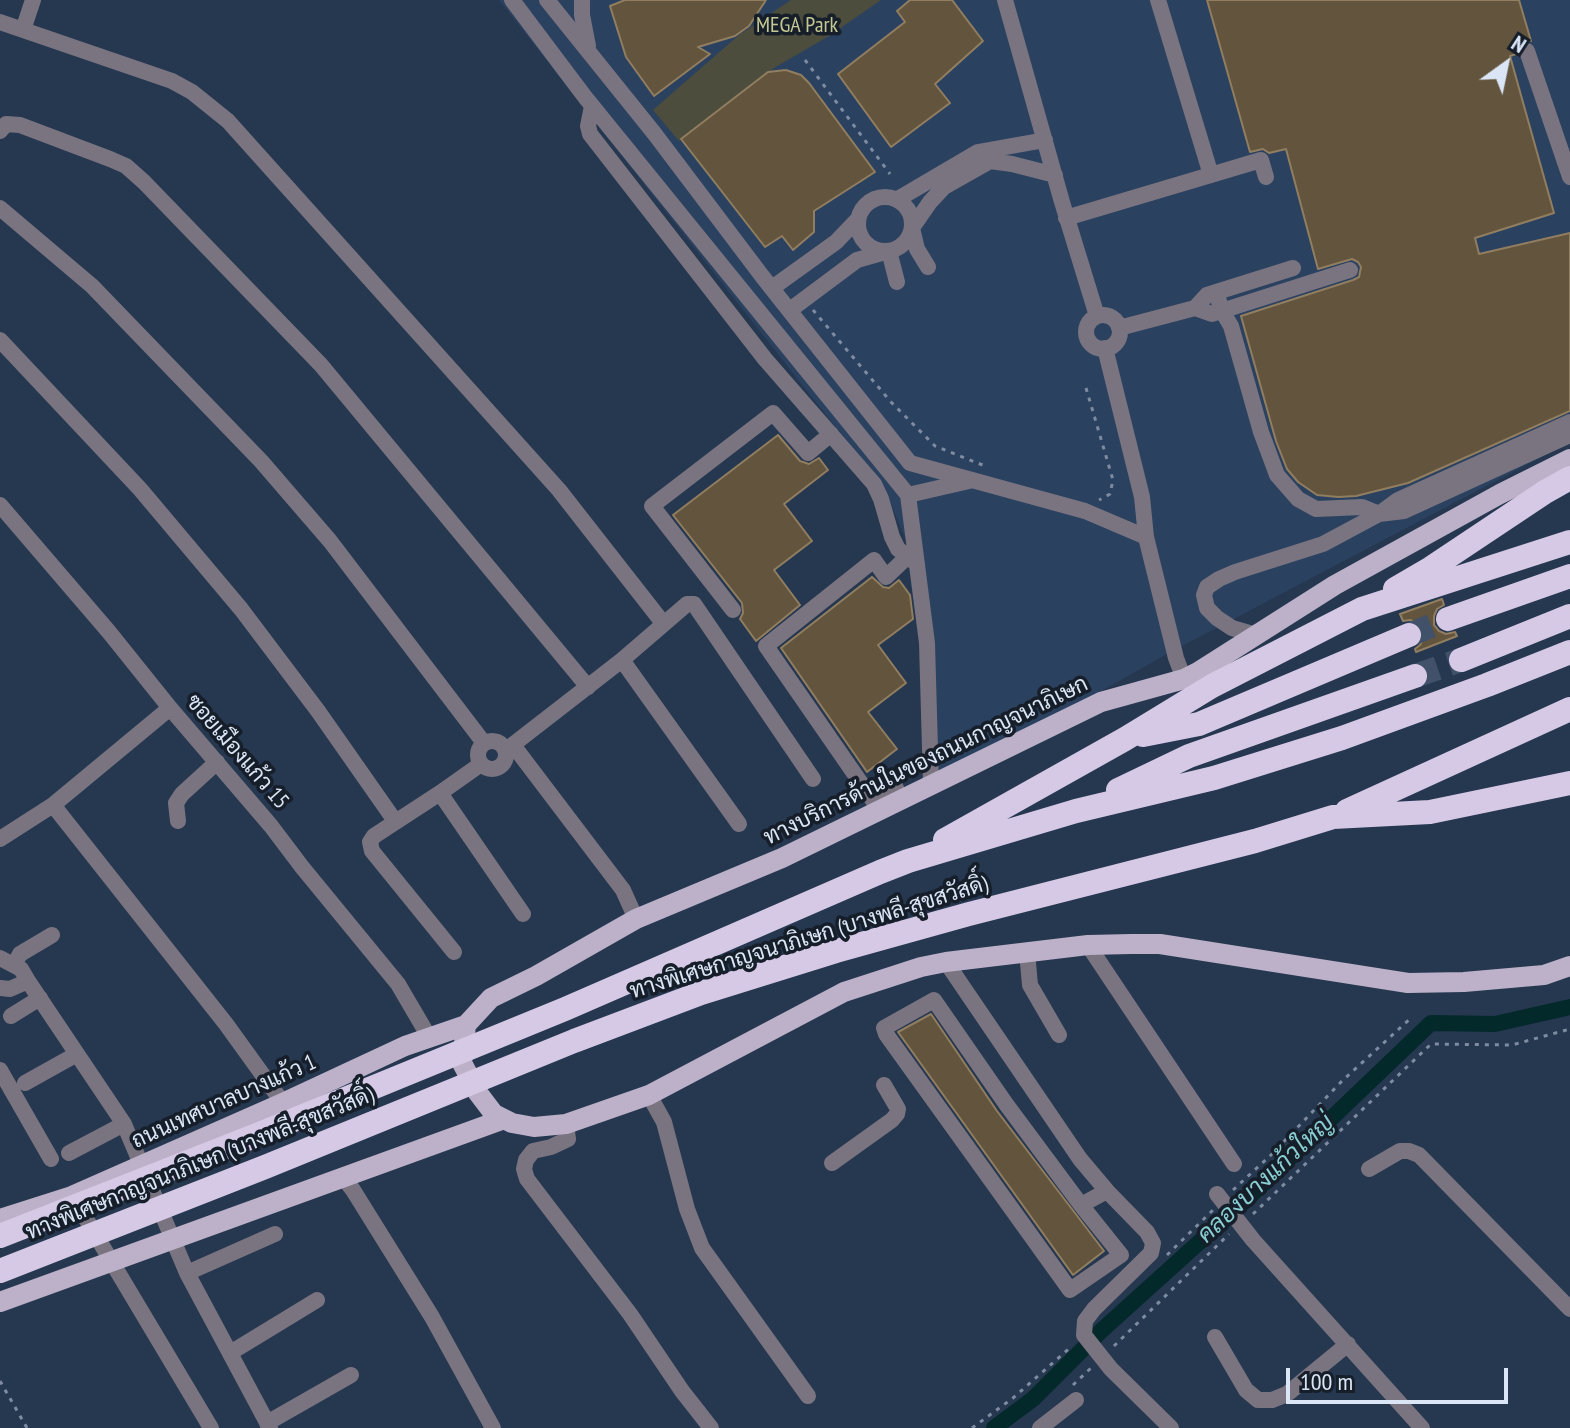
<!DOCTYPE html>
<meta charset="utf-8">
<style>
body{margin:0}
#map{position:relative;width:1570px;height:1428px;overflow:hidden;background:#263750;font-family:"PT Sans Narrow",sans-serif}
canvas{display:block}
.north{position:absolute;left:1466px;top:24px;width:80px;height:80px;-webkit-text-stroke:6px #161e2a;paint-order:stroke;rotate:33deg;font-size:22px;font-weight:700;line-height:32px;text-align:center;color:#dae5f5}
.north::after{content:'';display:block;margin:auto;width:28px;height:36px;background:#dae5f5;clip-path:polygon(50% 0,100% 100%,50% 72%,0 100%)}
.scale{position:absolute;left:1286px;top:1368px;width:222px;height:36px;box-sizing:border-box;border:4px solid #dae5f5;border-top:0;padding-left:10px;font-size:24px;line-height:28px;white-space:nowrap;color:#dae5f5;-webkit-text-stroke:6px #161e2a;paint-order:stroke}
</style>
<div id="map">
<canvas width="1570" height="1428"></canvas>
<div class="north">N</div>
<div class="scale">100 m</div>
</div>
<script>
const context = document.querySelector('canvas').getContext('2d');
context.lineJoin = 'round';
function paint(path, color) { context.fillStyle = color; context.fill(path, 'evenodd'); }
const toPath = rows => new Path2D(rows.map(r => 'M' + r).join(''));
function strokePath(path, color, width, dash) { context.strokeStyle = color; context.lineWidth = width; context.lineCap = dash ? 'butt' : 'round'; context.setLineDash(dash || []); context.stroke(path); }
function drawText(font, color, halo, rows, align = 'center') {
  context.font = font + ' "PT Sans Narrow",Sarabun,sans-serif'; context.lineWidth = 7; context.setLineDash([]); context.textBaseline = 'middle'; context.strokeStyle = halo; context.fillStyle = color; for (const [text, x, y, turn = 0] of rows) {
    context.save(); context.translate(x, y); context.rotate((+turn || 0) * Math.PI / 180); context.textAlign = isNaN(turn) ? turn : align; if (halo) context.strokeText(text, 0, 0); context.fillText(text, 0, 0); context.restore();
  }
}
const built = toPath([
 [499,0,1570,0,1570,442,1167,654,928,789,920,573,885,490]
]);
const green = toPath([
 [791,0,881,0,829,36,774,68,679,141,653,110,739,35]
]);
const canal = toPath([
 [994,1428,1033,1399,1101,1331,1246,1200,1431,1023,1495,1024,1570,1007]
]);
const building = toPath([
 [625,0,766,0,749,26,735,36,698,47,710,54,654,96,626,57,610,6,625,0],
 [910,0,952,0,983,41,935,84,950,103,891,147,838,74,905,22,897,11,910,0],
 [1207,0,1519,0,1531,41,1524,40,1519,43,1516,48,1516,54,1510,56,1554,213,1475,238,1479,254,1570,233,1570,411,1408,483,1356,496,1338,497,1317,495,1298,482,1287,469,1276,441,1241,316,1353,280,1359,277,1361,267,1358,262,1352,259,1318,269,1286,149,1269,153,1263,149,1250,152,1207,0],
 [786,70,801,75,809,83,875,172,814,211,814,232,793,250,782,236,765,247,681,139,768,72,786,70],
 [778,435,800,461,809,464,819,458,828,470,784,504,812,541,774,570,800,605,756,641,740,619,743,613,742,603,673,515,778,435],
 [872,577,883,587,889,588,899,580,910,595,913,619,878,645,906,683,868,712,897,749,867,772,781,648,872,577],
 [1442,599,1444,605,1437,609,1434,616,1434,625,1439,631,1446,634,1455,632,1457,636,1416,652,1415,649,1420,645,1424,638,1423,630,1417,623,1410,620,1403,621,1400,614,1442,599],
 [931,1014,997,1111,1104,1251,1073,1275,898,1032,931,1014]
]);
const highwayTunnel = toPath([
 [1409,635,1448,619],
 [1415,676,1461,660]
]);
const path = toPath([
 [805,60,890,174],
 [813,310,891,402,935,446,985,466],
 [1086,388,1113,480,1110,494,1099,500],
 [1233,1190,1271,1155,1342,1081,1411,1018],
 [1253,1214,1431,1044,1512,1045,1570,1029],
 [1167,1255,1213,1210],
 [1114,1346,1229,1234],
 [0,1381,27,1428],
 [1073,1385,1091,1368],
 [972,1428,1013,1398,1072,1346]
]);
const minor = toPath([
 [512,0,585,97,908,495,927,643,931,784],
 [547,0,654,133,762,276,910,463,1085,511,1146,537],
 [582,0,582,15,588,46],
 [1005,0,1062,202,1097,316],
 [1158,0,1211,175],
 [0,22,172,81,192,92,228,121,559,490,663,623],
 [23,30,33,0],
 [1527,51,1570,177],
 [592,106,588,126,590,134,765,359,874,484,881,499,892,537,898,549,917,564],
 [0,131,6,124,20,125,110,159,126,166,144,182,321,365,588,687],
 '858 224a27 27 0 1 1 54 0a27 27 0 1 1-54 0Z',
 [898,199,978,152,1045,140],
 [0,208,92,286,261,461,330,541,484,743],
 [1066,218,1261,160,1266,177],
 [928,267,917,249,912,228,930,202,944,187,990,161,1012,164,1055,175],
 [772,288,836,242,858,219],
 [1216,292,1222,311,1231,326,1261,432,1277,475,1298,499,1316,509,1362,507,1379,514],
 [1195,308,1212,314,1350,270],
 [790,310,857,260,889,251,897,282],
 '1086 332a17 17 0 1 1 34 0a17 17 0 1 1-34 0Z',
 [1119,328,1195,308,1207,295,1293,268],
 [0,340,140,489,241,609,318,711,395,821],
 [1105,348,1142,497,1146,537,1176,658,1184,679],
 [1570,422,1398,500,1379,514,1404,511,1570,435],
 [908,495,969,481],
 [0,505,109,632,170,708,271,826,302,867,398,984,429,1037],
 [733,610,652,506,773,413,808,453,831,434],
 [1256,635,1232,628,1217,618,1207,608,1204,595,1207,587,1219,579,1235,572,1323,544,1379,514],
 [622,660,739,824],
 '478 755a14 14 0 1 1 28 0a14 14 0 1 1-28 0Z',
 [513,745,623,890,636,919],
 [506,750,622,660,687,604,694,604,813,779],
 [896,788,874,802,766,646,874,560,886,577,907,557],
 [440,793,523,914],
 [53,805,226,1024,283,1103],
 [178,821,176,803,182,794,217,762],
 [0,839,53,805,170,708],
 [1088,945,1234,1164],
 [454,952,372,851,370,842,374,836,440,793,481,764],
 [1027,952,1030,985,1059,1035],
 [0,958,21,969,28,981,10,989,0,988],
 [946,962,1080,1159,1107,1191,1147,1232,1153,1243,1151,1253,1094,1309,1085,1321,1084,1335,1111,1369,1171,1428],
 [14,965,20,954,52,935],
 [28,981,124,1124,187,1273,275,1234],
 [11,1016,40,998],
 [0,1070,51,1159],
 [25,1083,77,1054],
 [649,1095,664,1122,687,1209,702,1248,808,1396],
 [566,1124,568,1139,551,1147,533,1151,526,1160,524,1169,527,1179,630,1314,682,1391,711,1428],
 [69,1153,124,1124],
 [832,1163,892,1120,897,1114,898,1109,884,1085],
 [1369,1169,1400,1151,1409,1151,1419,1155,1570,1309],
 [343,1177,353,1190,432,1317,493,1428],
 [1217,1194,1253,1240,1422,1428],
 [73,1197,211,1428],
 [1081,1205,1121,1255,1070,1290,886,1034,884,1028,934,1000,1006,1104,1081,1205,1107,1191],
 [187,1273,270,1428],
 [1215,1337,1246,1390,1258,1400,1272,1400,1287,1394,1348,1344],
 [230,1353,317,1300],
 [267,1423,351,1375],
 [1040,1428,1076,1400]
]);
const major = toPath([
 [1570,459,1500,494,1335,585,1198,672,1184,679,1101,702,782,858,636,919,536,976,491,998,466,1025,462,1063,478,1093,494,1114,512,1123,534,1127,566,1124,649,1095,844,992,921,967,946,962,1088,945,1131,944,1160,944,1408,983,1464,982,1544,975,1570,966],
 [0,1219,72,1196,283,1103,405,1046,466,1025],
 [0,1302,504,1119]
]);
const highway = toPath([
 [1395,589,1431,568,1545,492,1570,478],
 [1448,619,1570,576],
 [1461,660,1570,616],
 [1143,735,1199,724,1409,635],
 [1118,790,1189,756,1415,676],
 [1347,811,1570,709],
 [945,840,1125,739,1212,686,1362,609,1570,542],
 [0,1236,257,1135,565,1009,880,872,908,861,1076,811,1214,778,1342,738,1487,685,1570,652],
 [0,1271,265,1167,574,1041,701,993,836,951,969,914,1255,841,1333,817,1430,812,1570,783]
]);
const parkNames = [
 ["MEGA Park",797,26]
];
const streetNames = [
 ["ซอยเมืองแก้ว 15",237,752,49],
 ["ทางบริการด้านในของถนนกาญจนาภิเษก",926,761,-26],
 ["ทางพิเศษกาญจนาภิเษก (บางพลี-สุขสวัสดิ์)",809,938,-17],
 ["ถนนเทศบาลบางแก้ว 1",224,1102,-24],
 ["ทางพิเศษกาญจนาภิเษก (บางพลี-สุขสวัสดิ์)",200,1164,-22]
];
const waterNames = [
 ["คลองบางแก้วใหญ่",1266,1179,-43]
];
paint(built, '#2b4160');
paint(green, '#4c4d3c');
strokePath(canal, '#03292b', 16);
paint(building, '#63543d');
strokePath(building, '#917e60', 2);
strokePath(highwayTunnel, '#415169', 24, [24, 12]);
strokePath(path, '#7e8ca1', 3, [4, 6]);
strokePath(minor, '#797480', 16);
strokePath(major, '#bcb1c8', 20);
strokePath(highway, '#d6c9e5', 24);
drawText('22px', '#c3c792', '#161e2a', parkNames);
drawText('22px', '#dae5f5', '#161e2a', streetNames);
drawText('italic 24px', '#88ced2', '#161e2a', waterNames);
</script>
